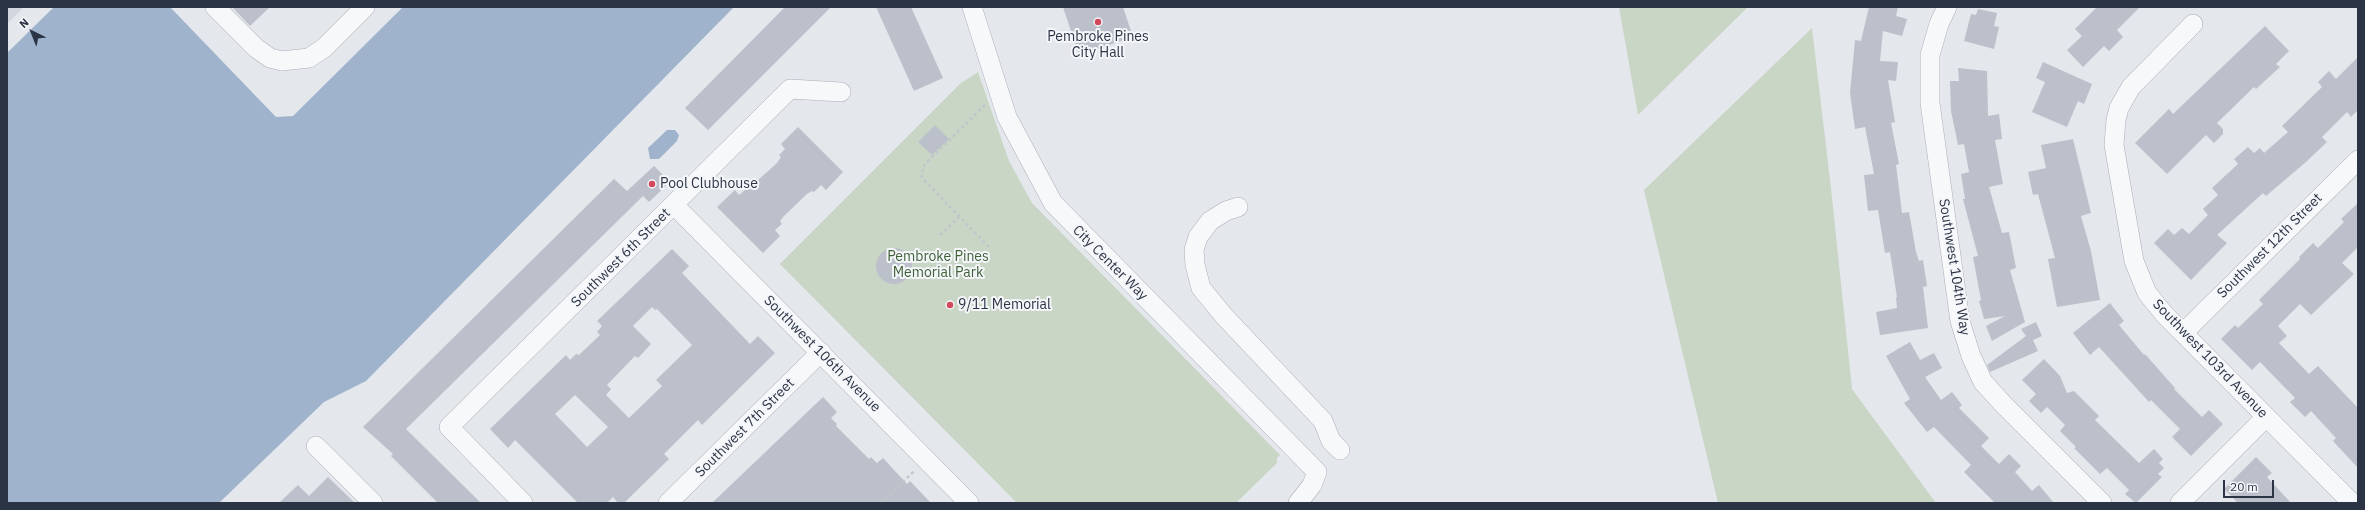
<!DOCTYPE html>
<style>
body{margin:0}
#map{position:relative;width:2365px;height:510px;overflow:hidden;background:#e4e7ec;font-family:"IBM Plex Sans",sans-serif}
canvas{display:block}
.frame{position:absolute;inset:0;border:8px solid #2b3445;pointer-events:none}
.north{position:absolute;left:12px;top:12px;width:40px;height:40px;-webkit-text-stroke:3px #f4f6f9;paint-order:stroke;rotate:317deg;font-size:11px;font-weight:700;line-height:16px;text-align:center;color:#2b3445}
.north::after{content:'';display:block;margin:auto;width:14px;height:18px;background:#2b3445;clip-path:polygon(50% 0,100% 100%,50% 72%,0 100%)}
.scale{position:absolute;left:2223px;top:480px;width:51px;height:18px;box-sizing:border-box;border:2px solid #2b3445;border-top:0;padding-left:5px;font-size:12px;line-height:14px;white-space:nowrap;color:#2b3445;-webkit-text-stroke:3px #f4f6f9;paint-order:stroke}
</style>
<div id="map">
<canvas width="2365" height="510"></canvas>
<div class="frame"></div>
<div class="north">N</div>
<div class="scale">20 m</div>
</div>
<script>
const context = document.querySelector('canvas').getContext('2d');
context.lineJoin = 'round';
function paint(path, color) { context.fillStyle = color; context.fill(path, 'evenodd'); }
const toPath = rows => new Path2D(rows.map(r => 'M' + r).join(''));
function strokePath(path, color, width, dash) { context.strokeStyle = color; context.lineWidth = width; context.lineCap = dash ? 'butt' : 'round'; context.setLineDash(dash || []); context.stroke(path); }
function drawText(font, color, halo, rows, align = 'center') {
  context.font = font + ' "IBM Plex Sans",sans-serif'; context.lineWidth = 4; context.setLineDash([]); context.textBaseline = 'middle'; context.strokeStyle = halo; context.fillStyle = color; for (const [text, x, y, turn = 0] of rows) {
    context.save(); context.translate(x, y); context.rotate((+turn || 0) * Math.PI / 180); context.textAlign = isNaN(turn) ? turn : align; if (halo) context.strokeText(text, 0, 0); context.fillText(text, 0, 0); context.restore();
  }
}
const built = toPath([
 [7,7,24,7,7,24]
]);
const green = toPath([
 [1619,7,1748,7,1638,115],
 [1812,28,1831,188,1852,389,1936,503,1718,503,1644,190],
 [978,72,1009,161,1032,203,1280,455,1277,458,1277,463,1236,503,1017,503,780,264,961,83]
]);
const water = toPath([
 [54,7,170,7,276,117,293,116,403,7,734,7,366,381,324,402,219,503,7,503,7,53],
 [667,130,675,130,679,135,677,141,659,159,650,159,648,148]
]);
const building = toPath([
 [232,7,270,7,250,26],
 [785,7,831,7,708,130,685,108],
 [876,7,911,7,943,78,914,91],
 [1063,7,1123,7,1133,37,1079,55],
 [1869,7,1898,7,1896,16,1907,19,1902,36,1883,31,1880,61,1898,62,1896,81,1888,80,1895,122,1891,123,1899,164,1896,165,1902,213,1909,212,1916,252,1919,261,1923,260,1927,286,1923,287,1928,328,1880,335,1876,312,1897,308,1896,298,1897,297,1890,252,1885,253,1878,210,1868,211,1864,175,1874,174,1865,127,1855,129,1850,93,1855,40,1861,41],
 [2097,7,2140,7,2117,30,2123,37,2109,51,2104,46,2083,67,2067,50,2082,36,2075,29],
 [1978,9,1997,13,1994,26,1999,27,1994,49,1964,41,1971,14,1976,15],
 [2265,26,2289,51,2276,64,2280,67,2256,89,2254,87,2217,123,2223,129,2223,134,2214,143,2206,135,2167,174,2135,143,2169,109,2173,114],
 [2358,57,2358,110,2351,117,2347,112,2322,137,2327,142,2306,162,2266,196,2263,193,2217,235,2227,243,2191,280,2154,243,2168,229,2174,235,2182,228,2189,234,2208,215,2203,209,2218,195,2212,188,2238,164,2234,159,2248,147,2254,153,2260,148,2264,153,2288,132,2282,126,2322,87,2318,82,2329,71,2336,79],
 [2043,62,2092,84,2084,104,2078,101,2067,127,2032,112,2045,82,2036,78],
 [1958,68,1987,71,1988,116,1999,114,2002,139,1995,140,2003,184,1989,187,2002,233,2009,232,2016,268,2010,270,2025,322,1992,341,1986,326,2005,316,1984,319,1979,301,1981,300,1973,257,1978,256,1963,199,1965,199,1961,174,1969,172,1964,144,1958,145,1951,111,1950,81,1959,81],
 [935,125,949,139,932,155,918,142],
 [798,127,843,172,826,190,821,185,814,192,812,191,807,194,784,216,780,221,782,224,775,230,780,236,763,253,717,207,735,190,739,195,746,189,747,190,777,163,781,157,779,155,785,149,781,144],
 [2073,139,2091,213,2081,216,2091,251,2100,300,2057,307,2048,259,2055,258,2038,194,2033,195,2028,172,2046,168,2041,145],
 [654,166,670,182,649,202,643,196,406,429,481,503,438,503,391,456,393,454,363,427,614,179,627,191],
 [2358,203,2358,247,2342,263,2354,274,2311,315,2300,304,2278,326,2287,336,2279,343,2309,374,2318,366,2358,408,2358,468,2333,441,2336,438,2311,411,2305,417,2290,402,2295,398,2260,362,2252,370,2221,339,2235,325,2238,328,2263,304,2259,300,2300,259,2299,257,2313,243,2318,248,2344,222,2341,219],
 '876 266a18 18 0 1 1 36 0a18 18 0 1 1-36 0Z',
 [672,249,689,266,682,273,750,344,758,336,775,353,702,425,698,420,664,454,669,459,624,503,618,503,613,497,607,503,578,503,515,440,508,448,490,429,566,355,570,360,576,354,579,355,600,335,597,332,602,326,597,321],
 [652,307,655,310,657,309,692,345,656,380,662,386,629,418,606,395,611,389,607,385,635,356,638,358,651,344,633,326],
 [575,395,608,427,587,447,555,414],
 [2110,303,2124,321,2119,325,2144,355,2145,354,2175,388,2174,389,2202,417,2209,410,2223,424,2191,456,2172,437,2180,429,2151,400,2149,402,2099,347,2090,355,2073,333],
 [2036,322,2042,336,2033,340,2038,351,1990,372,1987,365,2026,336,2021,329],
 [1910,342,1920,360,1934,353,1942,368,1925,377,1941,400,1952,392,1962,405,1959,408,1989,438,1981,446,1999,464,2009,454,2021,466,2015,472,2032,491,2039,485,2054,503,1995,503,1964,472,1971,465,1934,427,1927,432,1904,403,1910,399,1886,356],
 [2044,359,2060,376,2067,393,2074,391,2099,416,2095,420,2139,463,2154,449,2163,459,2159,463,2164,468,2158,474,2162,477,2136,503,2125,494,2129,490,2107,468,2100,474,2074,448,2076,447,2060,431,2065,425,2047,407,2041,413,2029,401,2036,394,2022,380],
 [823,397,837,412,831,418,837,424,836,426,869,459,871,457,877,463,883,458,907,484,910,481,931,503,712,503],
 [2256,457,2272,473,2267,477,2291,503,2238,503,2224,489],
 [328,477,355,503,279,503,298,485,309,496]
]);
const path = toPath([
 [985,105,925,164,921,175,924,180,990,248],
 [940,235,959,217],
 [881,503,914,471]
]);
const minor = toPath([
 [215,7,256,48,270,58,282,61,309,58,324,48,365,7],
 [972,7,1007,117,1053,203,1317,472,1312,485,1298,503],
 [1947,7,1939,24,1930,55,1930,103,1960,321,1971,356,1983,382,2003,404,2102,503],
 [2193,24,2131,87,2119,108,2116,120,2114,145,2134,261,2147,293,2164,314,2352,503],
 [674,205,969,503],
 [1238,207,1226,211,1210,221,1198,237,1194,250,1195,265,1201,288,1224,316,1323,421,1331,441,1340,450],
 [2183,333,2358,160],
 [316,446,373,503],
 [523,503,449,427,790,89,841,92],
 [668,503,821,352],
 [2180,503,2266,417]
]);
const markers = [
 [1098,22,4,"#d1495b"],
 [652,184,4,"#d1495b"],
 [950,305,4,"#d1495b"]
];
const poiNames = [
 ["Pembroke Pines",1098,37,"center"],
 ["City Hall",1098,53,"center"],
 ["Pool Clubhouse",660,184],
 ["9/11 Memorial",958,305]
];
const streetNames = [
 ["Southwest 12th Street",2270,246,-45],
 ["Southwest 6th Street",621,258,-45],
 ["City Center Way",1110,263,45],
 ["Southwest 104th Way",1954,267,81],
 ["Southwest 106th Avenue",822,354,45],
 ["Southwest 103rd Avenue",2210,359,46],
 ["Southwest 7th Street",745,428,-45]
];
const parkNames = [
 ["Pembroke Pines",938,257],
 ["Memorial Park",938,273]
];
paint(built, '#d2d6de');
paint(green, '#c9d6c5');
paint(water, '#9fb4cc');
paint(building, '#bbc0ca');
strokePath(minor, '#a9aeb7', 20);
strokePath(path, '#c2c5cb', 2.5, [3, 3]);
strokePath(minor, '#f7f8fa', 19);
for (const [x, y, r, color] of markers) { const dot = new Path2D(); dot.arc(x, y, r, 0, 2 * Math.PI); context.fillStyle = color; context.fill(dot); strokePath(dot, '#f4f6f9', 1.5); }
drawText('14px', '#2b3445', '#f4f6f9', poiNames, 'left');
drawText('14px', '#2b3445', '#f4f6f9', streetNames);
drawText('14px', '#3f6138', '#f4f6f9', parkNames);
</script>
